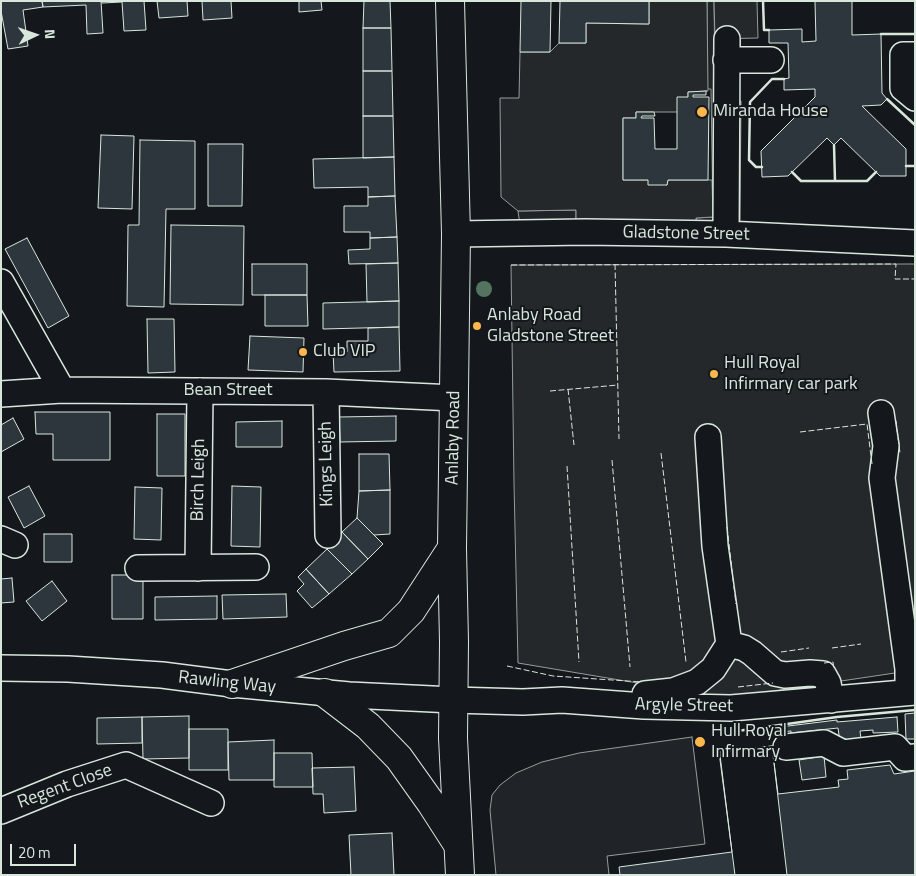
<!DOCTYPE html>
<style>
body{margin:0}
#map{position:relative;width:916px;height:876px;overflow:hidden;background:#14181c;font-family:"Titillium Web",sans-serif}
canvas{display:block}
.frame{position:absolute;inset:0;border:2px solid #d8e6dc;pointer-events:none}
.north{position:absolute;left:10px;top:10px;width:50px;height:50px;-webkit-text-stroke:4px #14181c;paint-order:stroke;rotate:87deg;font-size:14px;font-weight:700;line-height:20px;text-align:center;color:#d8e6dc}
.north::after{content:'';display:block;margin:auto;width:18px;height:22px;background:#d8e6dc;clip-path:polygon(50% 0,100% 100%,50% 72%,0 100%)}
.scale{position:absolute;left:10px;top:844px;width:66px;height:22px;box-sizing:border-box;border:2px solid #d8e6dc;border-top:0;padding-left:6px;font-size:15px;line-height:18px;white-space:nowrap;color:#d8e6dc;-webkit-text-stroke:4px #14181c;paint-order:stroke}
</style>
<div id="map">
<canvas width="916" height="876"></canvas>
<div class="frame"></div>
<div class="north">N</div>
<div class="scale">20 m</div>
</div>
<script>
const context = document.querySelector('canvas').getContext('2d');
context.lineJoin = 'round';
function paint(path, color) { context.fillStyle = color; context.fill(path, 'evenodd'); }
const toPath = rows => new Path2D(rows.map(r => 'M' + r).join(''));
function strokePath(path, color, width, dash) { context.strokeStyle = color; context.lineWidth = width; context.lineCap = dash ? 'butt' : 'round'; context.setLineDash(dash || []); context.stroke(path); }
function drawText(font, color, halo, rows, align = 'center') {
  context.font = font + ' "Titillium Web",sans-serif'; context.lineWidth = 4; context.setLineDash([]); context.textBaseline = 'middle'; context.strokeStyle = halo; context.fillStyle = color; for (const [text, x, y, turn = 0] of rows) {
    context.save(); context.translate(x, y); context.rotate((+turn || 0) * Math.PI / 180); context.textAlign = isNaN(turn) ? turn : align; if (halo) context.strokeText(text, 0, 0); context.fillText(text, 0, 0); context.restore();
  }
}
const green = toPath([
 [707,1,714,1,717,215,713,224,636,222,696,221,696,218,713,217,711,89,707,89,707,1],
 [735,101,741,101,740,222,737,221,735,101],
 [576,210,576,223,520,225,518,211,576,210],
 [692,737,705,844,607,856,609,875,496,875,490,810,492,795,500,785,516,773,542,762,579,753,692,737]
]);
const parking = toPath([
 [649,1,707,1,708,91,688,92,688,97,677,112,636,112,636,118,623,118,623,180,648,180,667,185,668,180,712,180,713,217,696,218,696,221,576,223,576,210,518,211,501,197,500,98,519,98,520,52,550,52,559,43,586,43,586,23,649,24,649,1],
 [714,1,757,1,758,38,715,39,714,1],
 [915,264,915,670,727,698,518,663,514,483,511,265,915,264]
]);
const building = toPath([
 [1,1,42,1,43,7,23,10,28,46,8,49,1,11,1,1],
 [42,1,101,1,103,33,87,34,86,5,43,7,42,1],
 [101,1,144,1,146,30,124,31,122,2,102,3,101,1],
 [157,1,187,1,188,16,159,18,157,1],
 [202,1,231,1,232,18,203,20,202,1],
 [299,1,321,1,322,10,299,12,299,1],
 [364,1,390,1,391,28,363,28,364,1],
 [521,1,551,1,550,52,520,52,521,1],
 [560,1,649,1,649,24,586,23,586,43,559,43,560,1],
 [815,1,852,1,852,35,881,34,882,93,887,99,881,105,862,106,906,149,906,176,880,176,841,138,834,145,827,138,788,176,762,177,761,151,815,97,815,89,784,90,784,79,789,78,788,43,769,43,769,30,802,29,802,42,816,41,815,1],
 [363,28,391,28,392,71,363,71,363,28],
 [363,71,392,71,393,116,363,116,363,71],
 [706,91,706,95,693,95,693,97,709,97,708,180,668,180,667,185,648,185,648,180,623,180,623,118,636,118,636,112,654,112,655,116,642,116,641,118,654,118,655,149,677,149,677,97,688,97,688,92,706,91],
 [363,116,393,116,394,157,363,158,363,116],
 [101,135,134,136,132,209,98,208,101,135],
 [140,140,195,141,195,209,166,209,164,307,127,306,128,225,139,225,140,140],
 [208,144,243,144,242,206,208,206,208,144],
 [394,157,395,196,368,197,368,187,314,188,313,159,394,157],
 [395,196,397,237,370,238,370,232,344,232,344,206,368,206,368,197,395,196],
 [171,225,244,226,243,305,170,304,171,225],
 [397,237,398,263,349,264,348,250,370,249,370,238,397,237],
 [27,238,69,316,48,328,5,249,27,238],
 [398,263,399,301,367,302,366,264,398,263],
 [252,264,307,264,307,295,252,295,252,264],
 [265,295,307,295,308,326,265,326,265,295],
 [399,301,399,327,323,329,323,303,399,301],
 [147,319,174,319,175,372,148,373,147,319],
 [399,327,400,371,334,372,333,352,347,352,347,341,368,341,368,328,399,327],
 [250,336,304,338,303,372,248,370,250,336],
 [35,412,110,412,110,460,53,460,53,434,36,434,35,412],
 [157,414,185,414,185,476,157,476,157,414],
 [396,416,396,441,340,442,339,417,396,416],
 [13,418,24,439,1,452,1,425,13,418],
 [282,421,282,447,236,447,236,422,282,421],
 [359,454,389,454,390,490,359,491,359,454],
 [29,486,45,516,24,528,8,497,29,486],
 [232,486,261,487,260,547,231,546,232,486],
 [135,487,162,488,161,540,134,539,135,487],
 [390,490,390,534,374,535,357,518,359,491,390,490],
 [357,518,383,544,368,559,342,532,357,518],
 [342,532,368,559,352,574,327,549,342,532],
 [44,534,72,534,72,562,44,562,44,534],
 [327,549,352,574,329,594,306,569,327,549],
 [306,569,329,594,312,608,297,591,304,584,298,577,306,569],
 [112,575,143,575,143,619,112,619,112,575],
 [12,578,14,602,1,603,1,579,12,578],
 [52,581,67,601,42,621,26,601,52,581],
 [286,594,287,617,223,619,222,595,286,594],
 [217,596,217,619,155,620,155,597,217,596],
 [915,713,915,739,906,739,905,714,915,713],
 [189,716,189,758,143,759,142,717,189,716],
 [142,717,142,743,97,744,97,718,142,717],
 [897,717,898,732,873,733,873,730,860,731,861,739,840,742,838,728,791,733,791,731,780,732,780,727,837,720,837,722,897,717],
 [189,729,228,729,228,770,189,770,189,729],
 [274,740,274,780,229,780,228,742,274,740],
 [772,746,778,794,839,787,838,780,848,779,847,770,890,765,894,774,915,771,915,875,620,875,619,867,732,852,720,755,721,755,721,752,772,746],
 [772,746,787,875,735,875,719,752,772,746],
 [274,753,312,753,313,787,274,787,274,753],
 [824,756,826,777,802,780,799,760,824,756],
 [354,767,356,811,324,813,323,794,313,794,312,768,354,767],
 [392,833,394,875,351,875,349,835,392,833]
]);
const minor = toPath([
 [915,55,903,55,903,88,915,98],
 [726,60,771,60],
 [456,234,585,232,726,234,915,243],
 [726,234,727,39],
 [1,282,62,390],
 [326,392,328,535],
 [1,394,62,390,326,392,454,398],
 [881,413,886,446,882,478,908,669,908,692],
 [1,539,15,545],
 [138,568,256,567],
 [198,568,200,391],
 [729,644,744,648,752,653,775,673,785,675,810,673,823,674,828,683,831,700],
 [1,668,68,669,162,675,232,684,349,695,453,700,523,702,562,700,644,706,731,708,915,692],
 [645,694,673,691,697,682,713,669,729,644,715,546,708,437],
 [786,747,824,743,843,753,895,747,905,758,915,757],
 [1,811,67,784,126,765,211,803]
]);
const major = toPath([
 [450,1,456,234,452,548,454,642,453,738,460,875],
 [232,684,344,646,389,633,411,611,452,548],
 [325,693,368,726,399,758,431,803,458,845]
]);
const fence = toPath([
 [615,264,619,439],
 [511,265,896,264,895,279,915,279],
 [568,389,574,445],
 [550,391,618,385],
 [896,421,900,453],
 [800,432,867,424,872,464],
 [661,453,686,662],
 [612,460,630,667],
 [567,466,579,662],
 [727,527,736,604],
 [832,648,861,644],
 [781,652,809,648],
 [824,663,833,662,834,670],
 [507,666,553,676,642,682],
 [738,687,773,683]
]);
const wall = toPath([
 [763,1,764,30,769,30],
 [881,34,915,34],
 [887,99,915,125],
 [834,145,835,181],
 [906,166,915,166],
 [762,167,756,167,749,160,750,102,772,79,784,79],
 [792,172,801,181,867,181,876,172],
 [737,731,837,717,915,710]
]);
const trees = [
 [484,289]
];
const markers = [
 [702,112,6,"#ffb74d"],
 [477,326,5,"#ffb74d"],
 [303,352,5,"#ffb74d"],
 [714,374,5,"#ffb74d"],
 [700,742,6,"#ffb74d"]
];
const poiNames = [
 ["Miranda House",713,112],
 ["Anlaby Road",487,316],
 ["Gladstone Street",487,337],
 ["Club VIP",313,352],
 ["Hull Royal",724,364],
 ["Infirmary car park",724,385],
 ["Hull Royal",711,732],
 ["Infirmary",711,753]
];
const streetNames = [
 ["Gladstone Street",686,234,1],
 ["Bean Street",228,391],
 ["Anlaby Road",454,438,-89],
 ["Kings Leigh",327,464,-91],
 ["Birch Leigh",199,480,-89],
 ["Rawling Way",227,683,6],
 ["Argyle Street",684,706,1],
 ["Regent Close",65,787,-20]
];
paint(green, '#202428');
strokePath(green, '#939e99', 1);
paint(parking, '#24282b');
strokePath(parking, '#939e99', 1);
paint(building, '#2c363c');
strokePath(building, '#d8e6dc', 1);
strokePath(minor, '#d8e6dc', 28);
strokePath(major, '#d8e6dc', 30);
strokePath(minor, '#14181c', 25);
strokePath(major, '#14181c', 28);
strokePath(fence, '#d8e6dc', 1, [6, 2.5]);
strokePath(wall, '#d8e6dc', 2.5);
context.fillStyle = '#55745f';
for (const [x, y] of trees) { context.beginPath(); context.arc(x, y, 8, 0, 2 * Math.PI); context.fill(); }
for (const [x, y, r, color] of markers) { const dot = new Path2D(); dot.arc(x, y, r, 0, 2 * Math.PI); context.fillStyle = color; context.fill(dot); strokePath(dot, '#14181c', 2); }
drawText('18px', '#d8e6dc', '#14181c', poiNames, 'left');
drawText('18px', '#d8e6dc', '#14181c', streetNames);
</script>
